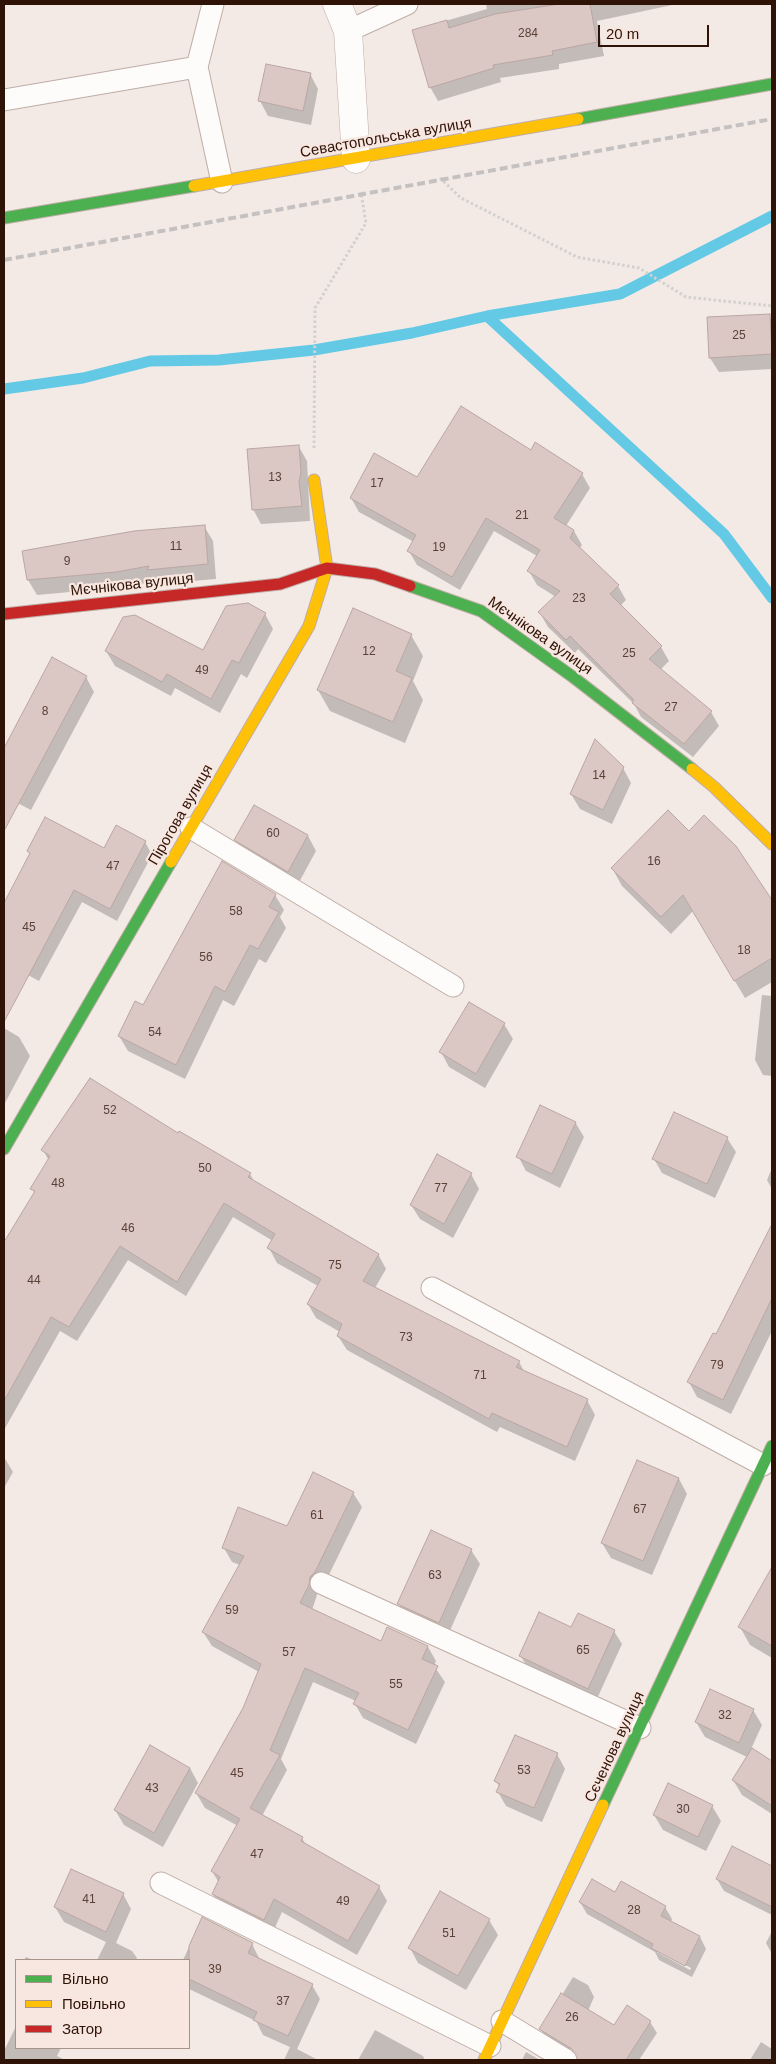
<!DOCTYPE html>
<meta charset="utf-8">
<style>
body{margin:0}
#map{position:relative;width:776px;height:2064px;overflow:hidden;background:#f3eae6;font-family:Arial,sans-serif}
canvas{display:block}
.frame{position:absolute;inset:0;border:5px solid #2f1307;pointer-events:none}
.legend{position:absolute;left:15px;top:1959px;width:175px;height:90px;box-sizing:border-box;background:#f8e7e1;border:1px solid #a8928a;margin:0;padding:6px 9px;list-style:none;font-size:15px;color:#2f1307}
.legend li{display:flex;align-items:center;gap:10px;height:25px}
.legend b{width:25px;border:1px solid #a8928a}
.scale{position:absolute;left:598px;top:25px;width:111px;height:22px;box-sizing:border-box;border:2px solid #2f1307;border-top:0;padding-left:6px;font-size:15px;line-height:18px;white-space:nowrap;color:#2f1307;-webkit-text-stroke:4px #f8e7e1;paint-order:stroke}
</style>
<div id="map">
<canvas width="776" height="2064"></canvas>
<div class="frame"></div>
<ul class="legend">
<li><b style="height:6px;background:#4caf50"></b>Вільно</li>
<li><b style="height:6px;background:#ffc107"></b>Повільно</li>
<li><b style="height:6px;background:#c62828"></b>Затор</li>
</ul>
<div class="scale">20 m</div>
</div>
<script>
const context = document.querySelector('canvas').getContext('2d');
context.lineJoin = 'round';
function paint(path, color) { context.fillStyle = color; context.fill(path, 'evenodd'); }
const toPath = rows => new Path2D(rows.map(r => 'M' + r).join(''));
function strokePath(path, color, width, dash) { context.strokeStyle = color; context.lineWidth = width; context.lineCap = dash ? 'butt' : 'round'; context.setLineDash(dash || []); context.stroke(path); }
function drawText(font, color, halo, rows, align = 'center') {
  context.font = font + ' Arial,sans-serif'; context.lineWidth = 4.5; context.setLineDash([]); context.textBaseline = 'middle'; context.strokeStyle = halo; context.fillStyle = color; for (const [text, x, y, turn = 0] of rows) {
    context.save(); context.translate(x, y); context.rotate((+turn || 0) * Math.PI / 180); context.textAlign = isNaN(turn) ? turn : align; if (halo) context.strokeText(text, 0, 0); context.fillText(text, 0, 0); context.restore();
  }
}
const shadow = toPath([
 [486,4,677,4,597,21,604,56,559,64,559,69,500,78,501,82,438,101,430,87,414,30,487,9],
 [310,74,318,89,311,125,268,116,260,101],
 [769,315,772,321,772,369,719,372,710,358],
 [299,447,307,461,310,521,261,524,253,509],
 [531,451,582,474,590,488,566,526,574,531,582,545,579,549,618,586,626,600,620,606,661,647,669,661,660,670,711,712,719,726,693,757,641,717,634,704,578,649,575,653,548,627,540,613,556,597,537,585,529,571,537,556,494,531,460,590,417,565,409,551,414,542,359,512,351,498,418,478],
 [204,526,213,541,216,579,157,584,156,581,125,587,37,595,28,580],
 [265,614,273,629,247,678,241,674,220,713,175,688,171,696,115,666,106,651,203,651],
 [411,635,423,656,413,681,423,700,405,743,330,711,318,690],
 [53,659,86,677,94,692,31,810,4,796,4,751],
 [623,768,631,783,612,824,580,809,571,794],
 [255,806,308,836,316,851,297,886,244,854,236,840],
 [689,832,735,847,772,906,772,982,745,998,693,911,671,934,622,886,612,868],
 [145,842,152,855,117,921,82,902,39,981,4,962,4,904,31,855,28,851,104,850],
 [275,895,284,910,280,917,286,928,266,963,259,959,234,1006,223,1000,185,1079,128,1051,119,1036,143,1007],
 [762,995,772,996,772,1076,763,1075,755,1060],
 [469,1003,504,1024,513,1039,485,1088,449,1067,441,1052],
 [4,1028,19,1037,30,1056,5,1103],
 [575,1122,584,1137,560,1188,526,1171,518,1156],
 [178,1135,250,1174,255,1183,378,1254,386,1269,375,1288,519,1362,525,1373,587,1400,595,1415,575,1461,500,1427,497,1432,347,1350,338,1336,340,1332,316,1318,308,1304,318,1286,277,1263,269,1248,273,1241,233,1217,186,1296,128,1260,77,1341,60,1331,4,1430,4,1244,35,1194,32,1189,49,1161,43,1150],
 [727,1138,736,1152,715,1198,662,1173,654,1159],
 [772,1168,772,1189,767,1180],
 [471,1174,479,1189,453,1238,420,1219,411,1205],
 [767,1237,772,1239,772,1331,731,1414,697,1397,689,1382,717,1336],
 [4,1457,13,1472,4,1488],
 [638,1461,679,1479,687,1494,652,1575,611,1558,602,1543],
 [353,1493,362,1507,323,1587,318,1592,312,1610,381,1642,428,1647,436,1661,434,1666,445,1682,416,1744,363,1718,355,1704,356,1701,313,1682,281,1759,287,1770,262,1816,302,1838,307,1847,379,1887,387,1901,357,1955,282,1912,272,1934,222,1909,213,1894,219,1883,212,1871,238,1826,205,1808,196,1793,244,1708,259,1672,212,1646,203,1632,240,1565,232,1562,224,1548,288,1528],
 [471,1550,480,1564,447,1637,407,1619,399,1604],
 [772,1569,772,1658,750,1645,740,1627],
 [572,1628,614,1631,622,1644,596,1701,528,1669,521,1656],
 [710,1691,753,1710,762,1725,751,1749,772,1762,772,1814,742,1795,733,1780,747,1757,705,1737,696,1722],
 [557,1754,565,1769,542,1822,506,1806,498,1792,500,1788,496,1781],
 [190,1768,198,1783,163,1847,124,1825,115,1810],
 [712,1806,721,1821,706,1851,663,1830,654,1815],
 [733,1848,772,1868,772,1915,724,1891,717,1879],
 [616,1893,665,1907,672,1919,671,1922,700,1937,706,1949,692,1977,659,1960,655,1952,587,1914,580,1902],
 [657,1950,691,1968,690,1970,657,1952],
 [123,1894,131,1909,116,1943,132,1951,137,1958,136,1960,97,1960,106,1942,64,1922,55,1907],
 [202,1919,252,1944,260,1960,312,1985,320,1999,297,2049,318,2060,284,2060,290,2047,263,2035,256,2021,189,1989,189,1960,183,1960],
 [489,1920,498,1935,466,1990,418,1963,410,1948],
 [772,1931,772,1954,766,1943],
 [26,1957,33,1960,24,1960],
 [573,1977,588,1985,594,1997,588,2011,615,2027,627,2007,650,2022,657,2033,639,2060,599,2060,573,2044,569,2054,547,2040,541,2029],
 [16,2026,16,2048,61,2048,57,2056,65,2060,4,2060,4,2051],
 [375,2030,423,2056,425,2060,358,2060],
 [761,2042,772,2049,772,2060,750,2060],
 [526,2052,540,2060,522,2060]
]);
const stream = toPath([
 [487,316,724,534,772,598],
 [4,389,83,378,150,361,219,360,314,350,412,333,487,316,620,294,772,216]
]);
const building = toPath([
 [559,4,590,4,597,42,552,51,553,55,493,65,494,68,429,88,412,30,447,20,449,28,495,14,559,4],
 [266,64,311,73,303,111,258,101,266,64],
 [770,314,772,354,709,358,707,317,770,314],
 [461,406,531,450,535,442,583,473,554,518,574,530,570,538,619,585,610,594,662,646,649,659,712,711,684,744,632,703,634,700,570,636,566,640,538,612,560,591,527,571,540,550,486,518,452,577,407,551,416,535,350,498,374,453,417,477,461,406],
 [299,445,301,472,299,482,302,506,252,510,247,449,299,445],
 [205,525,208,564,147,570,149,566,116,572,27,580,22,551,134,531,205,525],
 [248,603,266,613,239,663,232,660,211,699,167,674,162,682,105,651,123,617,135,615,203,650,226,606,248,603],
 [353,608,412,634,396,671,412,678,393,722,317,690,353,608],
 [52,657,87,676,4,831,4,748,52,657],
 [595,739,624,767,603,810,570,794,595,739],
 [254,805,308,835,288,872,234,840,254,805],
 [668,810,689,831,704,815,736,846,772,900,772,958,734,981,683,895,661,917,611,868,668,810],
 [45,817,104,848,116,825,146,841,110,909,74,890,4,1022,4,903,30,853,27,851,45,817],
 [222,861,276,894,269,907,279,912,258,949,250,945,225,992,215,986,176,1065,118,1036,135,1001,143,1005,222,861],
 [469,1002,505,1023,476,1074,439,1052,469,1002],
 [90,1078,178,1133,179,1131,251,1173,248,1177,379,1254,363,1281,520,1361,516,1367,588,1399,567,1447,492,1413,489,1419,337,1336,342,1324,307,1304,321,1279,267,1248,275,1234,224,1203,177,1282,120,1246,69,1327,51,1317,4,1401,4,1242,35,1191,30,1189,50,1156,41,1150,90,1078],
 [540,1105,576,1122,552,1174,516,1157,540,1105],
 [674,1112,728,1137,707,1184,652,1159,674,1112],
 [437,1154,472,1173,444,1224,410,1205,437,1154],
 [772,1224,772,1298,723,1400,687,1382,713,1333,716,1334,772,1224],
 [637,1460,679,1478,643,1561,601,1543,637,1460],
 [313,1472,354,1492,315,1572,310,1577,309,1585,300,1603,381,1641,387,1627,428,1646,422,1659,438,1666,408,1730,353,1704,359,1693,305,1668,270,1750,280,1755,250,1808,303,1837,301,1841,380,1886,348,1941,274,1899,264,1920,212,1894,220,1877,211,1871,240,1819,195,1793,243,1708,261,1664,202,1632,244,1556,222,1548,238,1507,287,1526,313,1472],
 [431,1530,472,1549,439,1623,397,1604,431,1530],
 [772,1567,772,1646,738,1627,772,1567],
 [539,1612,571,1627,578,1613,615,1630,588,1689,519,1656,539,1612],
 [710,1689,754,1709,739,1743,695,1722,710,1689],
 [515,1735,558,1753,534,1808,496,1792,500,1784,494,1781,515,1735],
 [150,1745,190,1768,154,1833,114,1810,150,1745],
 [752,1748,772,1761,772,1806,732,1780,752,1748],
 [668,1783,713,1805,698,1837,653,1815,668,1783],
 [732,1846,772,1866,772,1907,716,1879,732,1846],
 [71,1869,124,1893,106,1932,54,1907,71,1869],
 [592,1879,615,1892,621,1881,666,1906,661,1916,700,1936,685,1966,651,1948,653,1944,579,1902,592,1879],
 [440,1891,490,1919,458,1976,408,1948,440,1891],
 [202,1917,253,1943,248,1953,313,1984,288,2036,253,2020,257,2012,189,1979,189,1946,202,1917],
 [561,1993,614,2025,627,2005,651,2021,626,2060,578,2060,572,2049,539,2029,561,1993]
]);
const path = toPath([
 [440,178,461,198,577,257,639,268,686,297,772,306],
 [314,448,315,308,366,223,361,192]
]);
const lane = toPath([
 [213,4,197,67,222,182],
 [348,31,407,4],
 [4,100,197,67],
 [191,828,453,986],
 [432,1288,763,1465],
 [321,1583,640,1728],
 [161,1883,490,2046],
 [502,2021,566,2060]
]);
const street = toPath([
 [337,4,348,31,356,159]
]);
const fast = toPath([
 [578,119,772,84],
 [4,218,194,186],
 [410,586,481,611,573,677,692,769],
 [4,1149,171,862],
 [603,1805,772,1446]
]);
const slow = toPath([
 [194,186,578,119],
 [692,769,714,787,772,844],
 [171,862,309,626,327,568,314,480],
 [484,2060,603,1805]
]);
const jam = toPath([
 [4,614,280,584,327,568,375,574,410,586]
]);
const rail = toPath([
 [4,260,772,119]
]);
const numberNames = [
 ["284",528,34],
 ["25",739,336],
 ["13",275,478],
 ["17",377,484],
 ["21",522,516],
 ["11",176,547],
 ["19",439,548],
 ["9",67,562],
 ["23",579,599],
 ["12",369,652],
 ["25",629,654],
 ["49",202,671],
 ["27",671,708],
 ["8",45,712],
 ["14",599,776],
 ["60",273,834],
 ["16",654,862],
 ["47",113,867],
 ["58",236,912],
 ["45",29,928],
 ["18",744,951],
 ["56",206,958],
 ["54",155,1033],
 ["52",110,1111],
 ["50",205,1169],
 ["48",58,1184],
 ["77",441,1189],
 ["46",128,1229],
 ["75",335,1266],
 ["44",34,1281],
 ["73",406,1338],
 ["79",717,1366],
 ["71",480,1376],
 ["67",640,1510],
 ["61",317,1516],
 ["63",435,1576],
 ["59",232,1611],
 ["65",583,1651],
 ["57",289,1653],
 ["55",396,1685],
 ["32",725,1716],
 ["53",524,1771],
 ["45",237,1774],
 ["43",152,1789],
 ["30",683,1810],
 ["47",257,1855],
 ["41",89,1900],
 ["49",343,1902],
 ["28",634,1911],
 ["51",449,1934],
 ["39",215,1970],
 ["37",283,2002],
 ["26",572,2018]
];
const streetNames = [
 ["Севастопольська вулиця",386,138,-10],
 ["Мєчнікова вулиця",132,585,-6],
 ["Мєчнікова вулиця",540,636,35],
 ["Пірогова вулиця",181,815,-60],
 ["Сєченова вулиця",615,1747,-65]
];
paint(shadow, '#0003');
strokePath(stream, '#64c9e5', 11);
paint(building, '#dbc7c4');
strokePath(building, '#b9a6a3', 1);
strokePath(lane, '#bfada6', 23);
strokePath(street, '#bfada6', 29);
strokePath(fast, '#bfada6', 13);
strokePath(slow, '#bfada6', 13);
strokePath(jam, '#bfada6', 13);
strokePath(path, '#d4d0cd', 3, [2.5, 2.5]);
strokePath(lane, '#fdfcfb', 21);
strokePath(street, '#fdfcfb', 28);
strokePath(fast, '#4caf50', 11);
strokePath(slow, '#ffc107', 11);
strokePath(jam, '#c62828', 11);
strokePath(rail, '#c5c1c0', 4, [8, 4]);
drawText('12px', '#5a4036', null, numberNames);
drawText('15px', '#2f1307', '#f8e7e1', streetNames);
</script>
